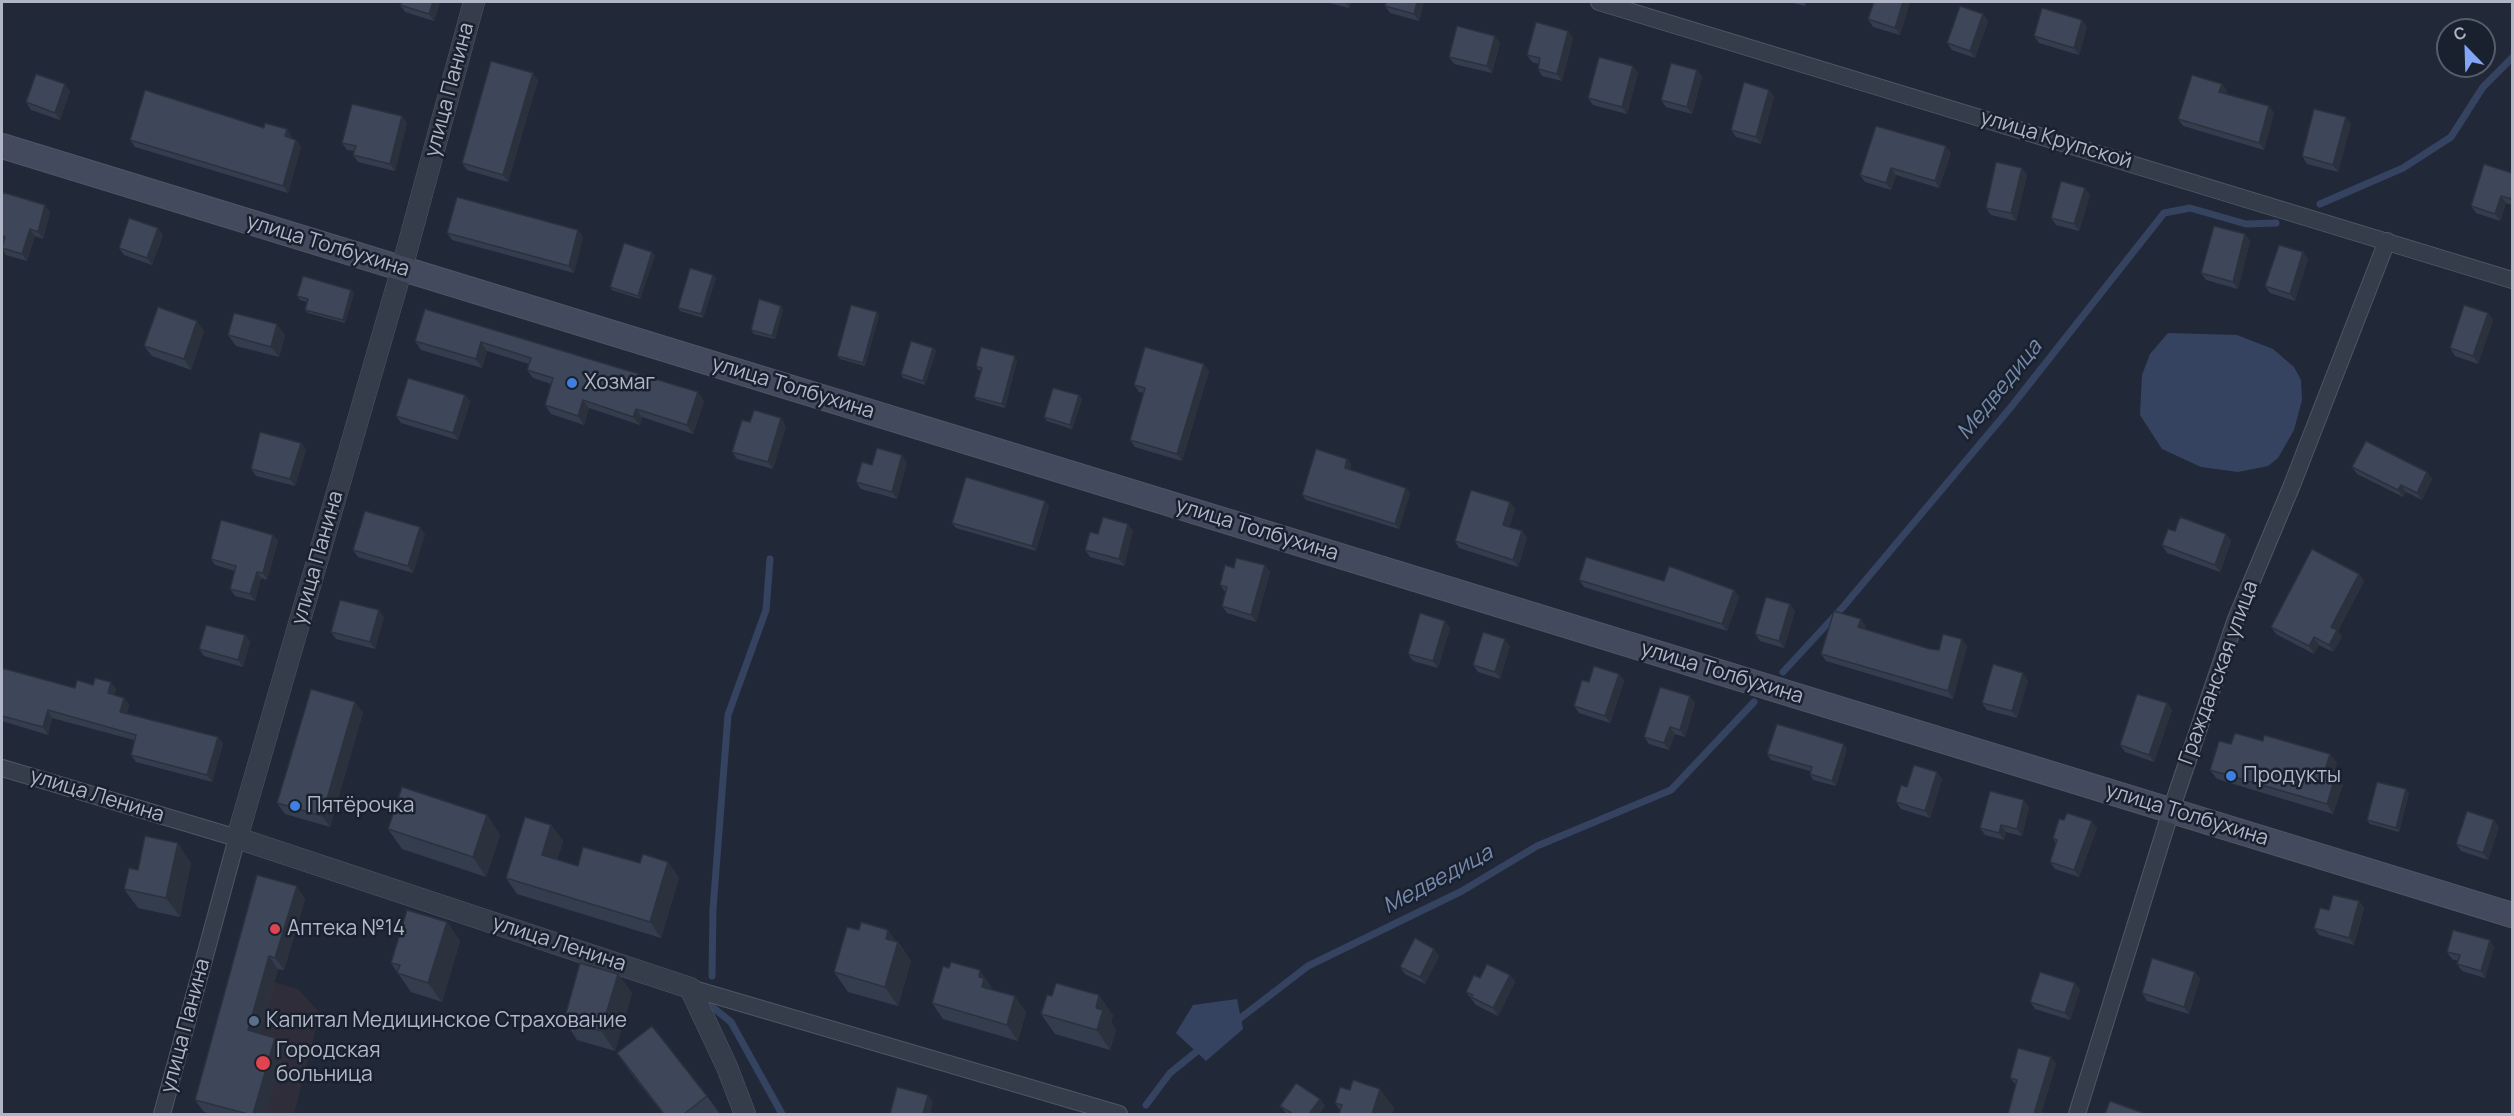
<!DOCTYPE html>
<meta charset="utf-8">
<style>
body{margin:0}
#map{position:relative;width:2514px;height:1116px;overflow:hidden;background:#212939;font-family:Manrope,sans-serif}
canvas{display:block}
.frame{position:absolute;inset:0;border:3px solid #b0b6c6;pointer-events:none}
.north{position:absolute;left:2436px;top:18px;width:60px;height:60px;box-sizing:border-box;background:#1a212e;border:2px solid #565d6b;border-radius:50%;rotate:337deg;font-size:16px;font-weight:700;line-height:24px;text-align:center;color:#b0b6c6}
.north::after{content:'';display:block;margin:auto;width:21px;height:27px;background:#83a5f8;clip-path:polygon(50% 0,100% 100%,50% 72%,0 100%)}
</style>
<div id="map">
<canvas width="2514" height="1116"></canvas>
<div class="frame"></div>
<div class="north">С</div>
</div>
<script>
const context = document.querySelector('canvas').getContext('2d');
context.lineJoin = 'round';
function paint(path, color) { context.fillStyle = color; context.fill(path, 'evenodd'); }
const toPath = rows => new Path2D(rows.map(r => 'M' + r).join(''));
function strokePath(path, color, width, dash) { context.strokeStyle = color; context.lineWidth = width; context.lineCap = dash ? 'butt' : 'round'; context.setLineDash(dash || []); context.stroke(path); }
function drawText(font, color, halo, rows, align = 'center') {
  context.font = font + ' Manrope,sans-serif'; context.lineWidth = 5; context.setLineDash([]); context.textBaseline = 'middle'; context.strokeStyle = halo; context.fillStyle = color; for (const [text, x, y, turn = 0] of rows) {
    context.save(); context.translate(x, y); context.rotate((+turn || 0) * Math.PI / 180); context.textAlign = isNaN(turn) ? turn : align; if (halo) context.strokeText(text, 0, 0); context.fillText(text, 0, 0); context.restore();
  }
}
const medical = toPath([
 [245,974,298,989,320,1013,294,1114,212,1114]
]);
const water = toPath([
 [2168,333,2237,335,2273,349,2294,367,2301,380,2302,400,2294,430,2278,458,2268,466,2238,472,2201,467,2162,449,2140,415,2142,375,2150,354],
 [1237,999,1243,1029,1206,1061,1176,1033,1193,1005]
]);
const stream = toPath([
 [2320,204,2403,168,2451,137,2483,87,2512,58],
 [1783,672,1843,607,2011,407,2164,213,2190,208,2246,224,2276,223],
 [712,976,713,909,728,715,766,610,770,559],
 [711,1006,731,1022,782,1114],
 [1234,1023,1308,966,1462,891,1537,846,1671,790,1754,702],
 [1146,1105,1170,1073,1201,1048]
]);
const minor = toPath([
 [1599,2,2512,280],
 [2,768,237,838,162,1114],
 [690,988,1119,1114],
 [2077,1114,2171,810,2236,619,2292,485,2387,241]
]);
const tertiary = toPath([
 [474,2,402,268,237,838,690,988,727,1067,745,1114]
]);
const secondary = toPath([
 [2,146,2512,915]
]);
const wall = toPath([
 [440,2,434,21,405,12,400,5],
 [1326,2,1351,2,1349,8],
 [1424,2,1419,21,1390,13,1385,6],
 [1789,2,1806,2,1805,6],
 [1874,2,1910,2,1900,35,1873,27,1868,19],
 [1983,14,1988,21,1975,58,1952,50,1947,43],
 [2087,27,2079,55,2039,43,2034,36],
 [1568,31,1573,38,1562,81,1542,76,1538,69,1539,64,1532,62,1527,55],
 [1500,43,1492,73,1454,64,1449,57],
 [1697,70,1702,77,1692,114,1666,107,1661,100],
 [1638,73,1627,114,1593,105,1588,98],
 [538,80,508,182,467,170,462,163],
 [2222,84,2227,91,2226,94,2269,106,2274,113,2264,150,2183,126,2178,119],
 [1769,90,1774,97,1761,144,1736,137,1731,130],
 [70,91,60,120,31,110,26,102],
 [407,123,395,171,358,162,353,155,354,151,347,150,342,143],
 [2351,124,2338,172,2307,164,2302,156],
 [292,136,291,138,296,140,301,147,288,193,135,147,130,140],
 [1951,153,1939,188,1896,175,1891,190,1865,182,1860,175],
 [2022,168,2027,175,2016,221,1991,215,1986,208],
 [2512,173,2512,205,2506,203,2500,221,2476,213,2471,206],
 [2,192,50,212,43,239,35,236,27,261,6,255,2,248,3,242,2,241],
 [2090,195,2079,231,2056,225,2051,218],
 [447,233,583,237,574,273,452,240],
 [2245,234,2250,241,2238,289,2206,280,2201,273],
 [163,235,152,265,124,255,119,248],
 [652,252,655,256,640,299,612,290,610,287],
 [2308,259,2295,301,2270,293,2265,286],
 [716,278,703,318,680,311,678,308],
 [351,290,354,293,345,323,308,313,305,310,307,302,300,300,297,296],
 [781,306,783,309,775,339,754,334,751,330],
 [425,309,704,401,693,434,642,417,640,425,589,408,584,425,551,414,545,405,551,384,533,378,527,370,529,364,487,351,482,368,421,350,415,341],
 [877,312,879,315,865,366,840,359,837,356],
 [2488,313,2493,320,2478,364,2455,356,2450,348],
 [204,331,191,370,152,356,144,346],
 [228,335,285,335,279,357,236,346],
 [933,348,936,351,925,385,903,378,901,374],
 [1017,360,1005,408,977,400,974,397,981,370,978,370,976,366],
 [1209,371,1182,461,1135,447,1130,440,1144,393,1139,392,1134,385],
 [465,395,470,402,458,440,401,423,396,416],
 [1079,395,1082,399,1072,429,1047,421,1044,417],
 [750,422,786,426,773,469,737,459,732,452],
 [301,443,306,450,295,486,256,476,251,469],
 [1347,459,1351,464,1350,469,1406,488,1410,493,1399,529,1306,500,1302,495],
 [907,462,897,499,861,489,856,482,872,465],
 [2352,467,2427,472,2432,479,2422,500,2406,492,2403,497,2357,474],
 [1045,501,1049,506,1036,551,956,528,952,523],
 [1510,502,1515,509,1509,527,1522,531,1527,538,1518,567,1459,548,1455,541],
 [1133,531,1124,566,1090,557,1085,550,1098,534],
 [2175,531,2226,534,2231,541,2220,572,2167,553,2162,545],
 [425,534,413,573,358,557,353,550],
 [273,535,278,541,267,580,261,578,255,601,235,596,230,589,235,571,215,565,211,559],
 [1265,565,1270,572,1256,622,1227,613,1222,606,1226,593,1220,585,1234,568],
 [2359,574,2364,581,2338,631,2342,637,2333,652,2319,645,2314,654,2276,634,2271,627],
 [1579,580,1734,590,1739,597,1727,631,1584,587],
 [1790,604,1795,611,1784,648,1760,641,1755,634],
 [384,617,375,649,336,639,331,632],
 [1445,621,1450,628,1438,668,1413,661,1408,654],
 [1866,626,1865,629,1930,649,1939,650,1967,646,1953,699,1826,661,1821,654],
 [245,635,250,642,243,667,204,656,199,649],
 [1510,646,1500,679,1478,672,1473,665],
 [2,668,75,688,93,685,116,689,114,695,124,698,129,705,127,713,218,737,223,744,212,782,136,762,131,755,134,740,52,718,48,735,2,721],
 [1619,674,1624,681,1610,723,1579,713,1574,706,1589,682],
 [2028,680,2017,718,1987,710,1982,703],
 [1695,703,1685,737,1675,734,1669,750,1649,744,1644,737],
 [2167,703,2172,710,2154,762,2125,752,2120,745],
 [363,712,330,827,285,814,277,803],
 [2231,744,2337,763,2333,774,2343,784,2333,814,2217,779,2210,770],
 [1847,749,1836,786,1813,780,1810,774,1810,771,1771,760,1767,754],
 [1937,772,1942,779,1930,818,1901,809,1896,802,1907,787],
 [2409,793,2399,832,2370,824,2367,820],
 [2029,807,2022,836,2006,832,2004,840,1985,835,1980,828],
 [487,815,500,835,486,877,402,849,388,829],
 [2064,820,2097,828,2079,877,2055,869,2050,862,2056,844,2053,838],
 [551,825,563,841,557,860,578,866,668,862,679,878,661,938,517,894,506,878],
 [2499,827,2488,860,2461,851,2456,844],
 [191,863,180,917,138,908,124,889,138,870],
 [257,875,305,899,284,970,278,969,260,1033,275,1038,284,1050,266,1114,212,1114,204,1112,195,1100],
 [2359,901,2364,908,2354,945,2319,935,2314,928,2329,910],
 [447,922,460,941,442,1002,411,992,391,963],
 [896,941,898,942,911,961,898,1006,848,992,834,972],
 [2494,947,2485,978,2462,971,2457,964,2458,961,2452,959,2447,952],
 [1439,956,1425,984,1405,974,1400,967],
 [2195,972,2200,979,2189,1014,2147,1001,2142,993],
 [618,974,632,993,615,1051,577,1040,564,1020],
 [1510,975,1515,982,1498,1016,1476,1005,1466,992],
 [2075,983,2080,990,2070,1020,2035,1009,2030,1002],
 [991,986,991,988,992,990,1026,1012,1018,1041,943,1019,932,1003],
 [1041,1014,1113,1015,1111,1022,1116,1030,1110,1050,1055,1034],
 [617,1053,707,1096,720,1114,663,1114,630,1072],
 [2051,1057,2056,1064,2041,1114,2008,1114,2016,1085,2010,1078],
 [1350,1090,1394,1108,1392,1114,1339,1114,1340,1110,1335,1103],
 [1320,1099,1325,1106,1319,1114,1287,1114,1280,1106]
]);
const shadedWall = toPath([
 [433,2,440,2,434,21,429,14],
 [1345,2,1351,2,1349,8],
 [1417,2,1424,2,1419,21,1414,14],
 [1903,2,1910,2,1900,35,1895,28],
 [1983,14,1988,21,1975,58,1970,51],
 [2082,20,2087,27,2079,55,2074,48],
 [1568,31,1573,38,1562,81,1557,74],
 [1495,36,1500,43,1492,73,1487,66],
 [1633,66,1638,73,1627,114,1622,107],
 [1697,70,1702,77,1692,114,1687,107],
 [533,73,538,80,508,182,503,175],
 [65,84,70,91,60,120,55,113],
 [2222,84,2227,91,2224,100,2219,92],
 [1769,90,1774,97,1761,144,1756,137],
 [2269,106,2274,113,2264,150,2259,143],
 [402,116,407,123,395,171,390,164],
 [2346,117,2351,124,2338,172,2333,165],
 [287,129,292,136,290,143,285,136],
 [296,140,301,147,288,193,283,186],
 [1946,146,1951,153,1939,188,1935,181],
 [1891,168,1896,175,1891,190,1886,183],
 [2022,168,2027,175,2016,221,2011,213],
 [2085,188,2090,195,2079,231,2074,224],
 [2501,196,2506,203,2500,221,2495,214],
 [45,205,50,212,43,239,38,232],
 [158,228,163,235,152,265,147,258],
 [30,229,35,236,27,261,22,254],
 [578,230,583,237,574,273,569,266],
 [2245,234,2250,241,2238,289,2233,282],
 [652,252,655,256,640,299,638,296],
 [2303,252,2308,259,2295,301,2290,294],
 [713,275,716,278,703,318,701,314],
 [351,290,354,293,345,323,343,320],
 [781,306,783,309,775,339,772,336],
 [877,312,879,315,865,366,863,363],
 [2488,313,2493,320,2478,364,2473,356],
 [197,321,204,331,191,370,184,359],
 [277,324,285,335,279,357,271,347],
 [481,342,487,351,482,368,476,359],
 [933,348,936,351,925,385,923,381],
 [1015,356,1017,360,1005,408,1002,404],
 [1204,364,1209,371,1182,461,1177,454],
 [698,392,704,401,693,434,687,425],
 [465,395,470,402,458,440,453,433],
 [1079,395,1082,399,1072,429,1070,425],
 [583,400,589,408,584,425,578,416],
 [636,409,642,417,640,425,633,417],
 [781,418,786,426,773,469,768,462],
 [301,443,306,450,295,486,290,479],
 [902,455,907,462,897,499,892,492],
 [1347,459,1351,464,1349,473,1345,468],
 [2427,472,2432,479,2422,500,2417,493],
 [2401,485,2406,492,2403,497,2398,490],
 [1406,488,1410,493,1399,529,1395,524],
 [1045,501,1049,506,1036,551,1032,546],
 [1510,502,1515,509,1508,532,1503,525],
 [1128,524,1133,531,1124,566,1119,559],
 [420,527,425,534,413,573,408,566],
 [1522,531,1527,538,1518,567,1513,560],
 [2226,534,2231,541,2220,572,2215,565],
 [273,535,278,541,267,580,263,573],
 [1265,565,1270,572,1256,622,1251,615],
 [257,572,261,578,255,601,250,594],
 [2359,574,2364,581,2338,631,2342,637,2333,652,2329,645,2331,627],
 [1734,590,1739,597,1727,631,1722,624],
 [1790,604,1795,611,1784,648,1779,641],
 [379,610,384,617,375,649,370,642],
 [1861,619,1866,626,1863,634,1858,627],
 [1445,621,1450,628,1438,668,1433,661],
 [245,635,250,642,243,667,238,660],
 [2314,637,2319,645,2314,654,2309,646],
 [1505,639,1510,646,1500,679,1495,672],
 [1962,639,1967,646,1953,699,1948,691],
 [2023,673,2028,680,2017,718,2012,711],
 [1619,674,1624,681,1610,723,1605,716],
 [111,682,116,689,113,701,108,693],
 [1690,696,1695,703,1685,737,1680,730],
 [124,698,129,705,125,719,120,712],
 [355,702,363,712,330,827,322,816],
 [2167,703,2172,710,2154,762,2149,755],
 [48,710,52,718,48,735,43,727],
 [1670,727,1675,734,1669,750,1664,743],
 [218,737,223,744,212,782,207,775],
 [1844,744,1847,749,1836,786,1832,781],
 [2330,754,2337,763,2331,781,2325,771],
 [1937,772,1942,779,1930,818,1925,811],
 [2336,775,2343,784,2333,814,2327,804],
 [2406,789,2409,793,2399,832,2396,828],
 [2024,800,2029,807,2022,836,2017,829],
 [487,815,500,835,486,877,473,857],
 [2494,820,2499,827,2488,860,2483,853],
 [2092,821,2097,828,2079,877,2074,870],
 [551,825,563,841,553,872,542,855],
 [2001,825,2006,832,2004,840,1999,833],
 [178,843,191,863,180,917,166,898],
 [668,862,679,878,661,938,650,922],
 [297,886,305,899,284,970,275,958],
 [2359,901,2364,908,2354,945,2349,938],
 [447,922,460,941,442,1002,428,983],
 [888,930,911,961,898,1006,885,987,886,939],
 [2490,940,2494,947,2485,978,2481,971],
 [1434,949,1439,956,1425,984,1420,977],
 [269,956,278,969,257,1043,248,1030],
 [980,970,991,986,991,988,995,994,982,987,979,977],
 [2195,972,2200,979,2189,1014,2184,1007],
 [618,974,632,993,615,1051,601,1031],
 [1510,975,1515,982,1498,1016,1493,1008],
 [2075,983,2080,990,2070,1020,2065,1013],
 [1099,995,1113,1015,1111,1022,1116,1030,1110,1050,1097,1030,1096,1008],
 [1015,996,1026,1012,1018,1041,1007,1025],
 [275,1038,284,1050,266,1114,253,1114],
 [2051,1057,2056,1064,2041,1114,2034,1114],
 [1380,1089,1394,1108,1392,1114,1372,1114],
 [928,1095,933,1102,930,1114,923,1114],
 [1320,1099,1325,1106,1319,1114,1309,1114]
]);
const building = toPath([
 [402,2,433,2,429,14,400,5,402,2],
 [1386,2,1417,2,1414,14,1385,6,1386,2],
 [1874,2,1903,2,1895,28,1868,19,1874,2],
 [1960,6,1983,14,1970,51,1947,43,1960,6],
 [2042,8,2082,20,2074,48,2034,36,2042,8],
 [1536,22,1568,31,1557,74,1538,69,1540,58,1527,55,1536,22],
 [1457,26,1495,36,1487,66,1449,57,1457,26],
 [1599,57,1633,66,1622,107,1588,98,1599,57],
 [491,61,533,73,503,175,462,163,491,61],
 [1671,63,1697,70,1687,107,1661,100,1671,63],
 [36,74,65,84,55,113,26,102,36,74],
 [2192,75,2222,84,2219,92,2269,106,2259,143,2178,119,2192,75],
 [1744,82,1769,90,1756,137,1731,130,1744,82],
 [145,90,264,128,265,123,287,129,285,136,296,140,283,186,130,140,145,90],
 [352,104,402,116,390,164,353,155,356,146,342,143,352,104],
 [2314,109,2346,117,2333,165,2302,156,2314,109],
 [1876,126,1946,146,1935,181,1891,168,1886,183,1860,175,1876,126],
 [1996,162,2022,168,2011,213,1986,208,1996,162],
 [2484,164,2512,173,2512,195,2511,199,2501,196,2495,214,2471,206,2484,164],
 [2061,181,2085,188,2074,224,2051,218,2061,181],
 [2,192,45,205,38,232,30,229,22,254,2,248,5,237,2,236,2,192],
 [457,197,578,230,569,266,447,233,457,197],
 [129,218,158,228,147,258,119,248,129,218],
 [2214,226,2245,234,2233,282,2201,273,2214,226],
 [624,243,652,252,638,296,610,287,624,243],
 [2279,245,2303,252,2290,294,2265,286,2279,245],
 [690,268,713,275,701,314,678,308,690,268],
 [303,276,351,290,343,320,305,310,308,299,297,296,303,276],
 [759,299,781,306,772,336,751,330,759,299],
 [851,305,877,312,863,363,837,356,851,305],
 [2464,305,2488,313,2473,356,2450,348,2464,305],
 [158,307,197,321,184,359,144,346,158,307],
 [425,309,698,392,687,425,636,409,633,417,583,400,578,416,545,405,553,378,527,370,531,358,481,342,476,359,415,341,425,309],
 [234,313,277,324,271,347,228,335,234,313],
 [911,341,933,348,923,381,901,374,911,341],
 [981,347,1015,356,1002,404,974,397,982,368,976,366,981,347],
 [1145,347,1204,364,1177,454,1130,440,1145,388,1134,385,1145,347],
 [408,378,465,395,453,433,396,416,408,378],
 [1053,388,1079,395,1070,425,1044,417,1053,388],
 [754,410,781,418,768,462,732,452,742,420,750,422,754,410],
 [260,432,301,443,290,479,251,469,260,432],
 [2366,441,2427,472,2417,493,2401,485,2398,490,2352,467,2366,441],
 [877,448,902,455,892,492,856,482,862,462,872,465,877,448],
 [1316,449,1347,459,1345,468,1406,488,1395,524,1302,495,1316,449],
 [966,477,1045,501,1032,546,952,523,966,477],
 [1471,490,1510,502,1503,525,1522,531,1513,560,1455,541,1471,490],
 [365,511,420,527,408,566,353,550,365,511],
 [1103,517,1128,524,1119,559,1085,550,1090,532,1098,534,1103,517],
 [2180,517,2226,534,2215,565,2162,545,2168,529,2175,531,2180,517],
 [221,520,273,535,263,573,257,572,250,594,230,589,236,566,211,559,221,520],
 [2312,549,2359,574,2331,627,2337,630,2329,645,2314,637,2309,646,2271,627,2312,549],
 [1586,557,1664,581,1669,566,1734,590,1722,624,1579,580,1586,557],
 [1236,558,1265,565,1251,615,1222,606,1227,587,1220,585,1225,565,1234,568,1236,558],
 [1766,597,1790,604,1779,641,1755,634,1766,597],
 [340,600,379,610,370,642,331,632,340,600],
 [1834,611,1861,619,1858,627,1930,649,1939,650,1943,634,1962,639,1948,691,1821,654,1834,611],
 [1420,613,1445,621,1433,661,1408,654,1420,613],
 [206,625,245,635,238,660,199,649,206,625],
 [1483,632,1505,639,1495,672,1473,665,1483,632],
 [1993,664,2023,673,2012,711,1982,703,1993,664],
 [1594,666,1619,674,1605,716,1574,706,1582,680,1589,682,1594,666],
 [2,668,75,688,77,680,93,685,95,678,111,682,108,693,124,698,120,712,218,737,207,775,131,755,136,735,48,710,43,727,2,716,2,668],
 [1660,687,1690,696,1680,730,1670,727,1664,743,1644,737,1660,687],
 [311,689,355,702,322,816,277,803,311,689],
 [2137,694,2167,703,2149,755,2120,745,2137,694],
 [1777,724,1844,744,1832,781,1810,774,1812,767,1767,754,1777,724],
 [2235,733,2263,741,2264,735,2330,754,2325,771,2336,775,2327,804,2210,770,2219,741,2231,744,2235,733],
 [1914,765,1937,772,1925,811,1896,802,1901,785,1907,787,1914,765],
 [2377,782,2406,789,2396,828,2367,820,2377,782],
 [402,787,487,815,473,857,388,829,402,787],
 [1990,791,2024,800,2017,829,2001,825,1999,833,1980,828,1990,791],
 [2467,811,2494,820,2483,853,2456,844,2467,811],
 [2067,813,2092,821,2074,870,2050,862,2057,840,2053,838,2059,819,2064,820,2067,813],
 [525,817,551,825,542,855,578,866,583,847,640,863,643,854,668,862,650,922,506,878,525,817],
 [145,836,178,843,166,898,124,889,129,868,138,870,145,836],
 [257,875,297,886,275,958,269,956,248,1030,275,1038,253,1114,248,1114,195,1100,257,875],
 [2333,895,2359,901,2349,938,2314,928,2320,908,2329,910,2333,895],
 [407,910,447,922,428,983,397,973,400,965,391,963,407,910],
 [861,922,888,930,886,939,898,942,885,987,834,972,847,927,859,930,861,922],
 [2453,930,2490,940,2481,971,2457,964,2460,955,2447,952,2453,930],
 [1415,938,1434,949,1420,977,1400,967,1415,938],
 [2152,958,2195,972,2184,1007,2142,993,2152,958],
 [951,962,980,970,979,977,984,978,982,987,1015,996,1007,1025,932,1003,943,966,949,968,951,962],
 [580,963,618,974,601,1031,564,1020,580,963],
 [1487,964,1510,975,1493,1008,1471,997,1473,995,1466,992,1474,975,1480,978,1487,964],
 [2040,972,2075,983,2065,1013,2030,1002,2040,972],
 [1056,983,1099,995,1096,1008,1103,1010,1097,1030,1041,1014,1047,995,1052,996,1056,983],
 [652,1026,707,1096,684,1114,664,1114,617,1053,652,1026],
 [2018,1048,2051,1057,2034,1114,2008,1114,2017,1080,2010,1078,2018,1048],
 [1353,1080,1380,1089,1372,1114,1339,1114,1342,1105,1335,1103,1340,1087,1350,1090,1353,1080],
 [1296,1083,1320,1099,1309,1114,1293,1114,1280,1106,1296,1083],
 [897,1087,928,1095,923,1114,890,1114,897,1087],
 [2110,1101,2146,1114,2105,1114,2110,1101]
]);
const markers = [
 [572,383,6,"#3f7fe0"],
 [2231,776,6,"#3f7fe0"],
 [295,806,6,"#3f7fe0"],
 [275,929,6,"#e0444e"],
 [254,1021,6,"#5c6f8a"],
 [263,1063,8,"#e0444e"]
];
const streetNames = [
 ["улица Панина",450,90,-75],
 ["улица Крупской",2056,140,17],
 ["улица Толбухина",328,246,17],
 ["улица Толбухина",793,388,17],
 ["улица Толбухина",1257,530,17],
 ["улица Панина",318,558,-74],
 ["улица Толбухина",1722,673,17],
 ["Гражданская улица",2219,673,-70],
 ["улица Ленина",97,796,17],
 ["улица Толбухина",2187,815,17],
 ["улица Ленина",559,944,18],
 ["улица Панина",186,1026,-75]
];
const poiNames = [
 ["Хозмаг",584,383],
 ["Продукты",2243,776],
 ["Пятёрочка",307,806],
 ["Аптека №14",287,929],
 ["Капитал Медицинское Страхование",266,1021],
 ["Городская",276,1051],
 ["больница",276,1075]
];
const waterNames = [
 ["Медведица",2000,390,-51],
 ["Медведица",1438,880,-28]
];
paint(medical, '#302d3b');
paint(water, '#354361');
strokePath(stream, '#354361', 7);
strokePath(minor, '#505664', 18);
strokePath(tertiary, '#505664', 22);
strokePath(secondary, '#505664', 26);
strokePath(minor, '#353c4a', 16);
strokePath(tertiary, '#353c4a', 21);
strokePath(secondary, '#434a5d', 24);
paint(wall, '#343d4d');
paint(shadedWall, '#2b323e');
paint(building, '#3d4759');
strokePath(building, '#2b323e', 1.5);
for (const [x, y, r, color] of markers) { const dot = new Path2D(); dot.arc(x, y, r, 0, 2 * Math.PI); context.fillStyle = color; context.fill(dot); strokePath(dot, '#1a212e', 2); }
drawText('21px', '#b0b6c6', '#1a212e', streetNames);
drawText('21px', '#b0b6c6', '#1a212e', poiNames, 'left');
drawText('italic 22px', '#778aae', '#1a212e', waterNames);
</script>
